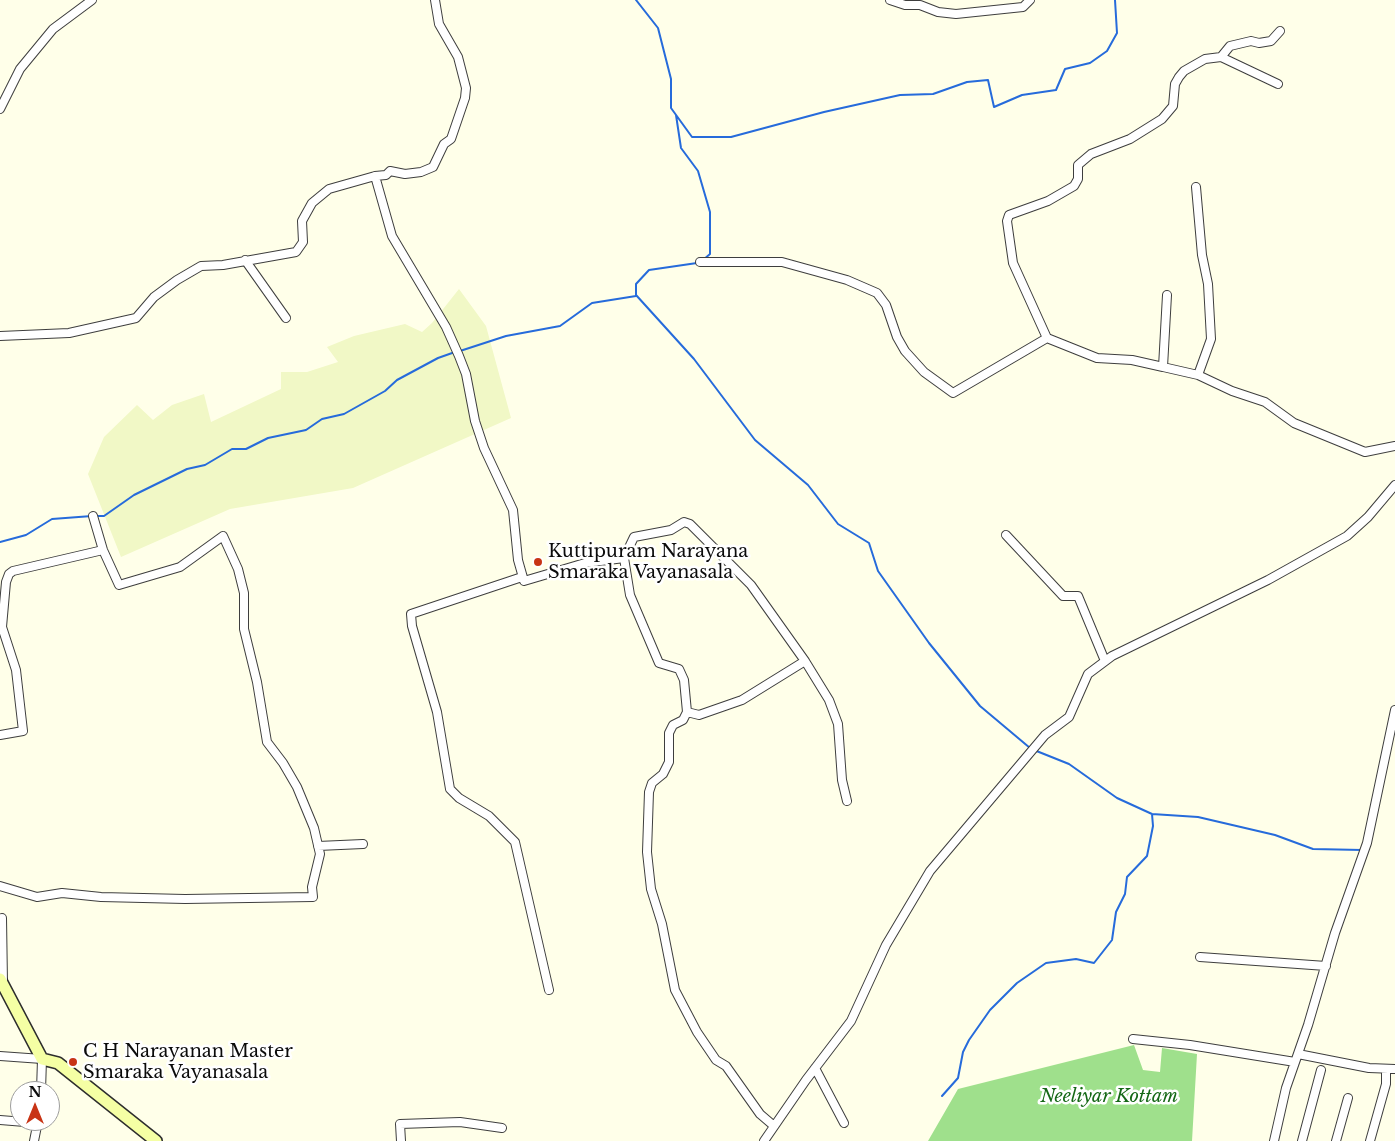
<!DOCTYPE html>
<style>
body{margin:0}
#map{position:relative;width:1395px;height:1141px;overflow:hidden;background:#ffffe9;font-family:"Libre Baskerville",serif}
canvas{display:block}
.north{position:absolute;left:10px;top:1081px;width:50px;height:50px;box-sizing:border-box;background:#fff;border:1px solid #9d9d9d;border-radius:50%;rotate:0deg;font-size:14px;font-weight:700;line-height:20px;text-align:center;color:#0b0b0b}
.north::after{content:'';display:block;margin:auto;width:18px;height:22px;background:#c83415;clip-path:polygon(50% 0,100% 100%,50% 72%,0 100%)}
</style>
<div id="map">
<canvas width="1395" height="1141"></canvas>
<div class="north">N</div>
</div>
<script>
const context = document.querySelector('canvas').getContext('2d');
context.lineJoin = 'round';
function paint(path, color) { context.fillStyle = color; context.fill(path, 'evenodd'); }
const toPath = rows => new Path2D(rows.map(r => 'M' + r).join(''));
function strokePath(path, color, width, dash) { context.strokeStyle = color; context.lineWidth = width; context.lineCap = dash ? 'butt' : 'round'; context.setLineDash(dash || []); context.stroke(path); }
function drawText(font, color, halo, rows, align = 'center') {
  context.font = font + ' "Libre Baskerville",serif'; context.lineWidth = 5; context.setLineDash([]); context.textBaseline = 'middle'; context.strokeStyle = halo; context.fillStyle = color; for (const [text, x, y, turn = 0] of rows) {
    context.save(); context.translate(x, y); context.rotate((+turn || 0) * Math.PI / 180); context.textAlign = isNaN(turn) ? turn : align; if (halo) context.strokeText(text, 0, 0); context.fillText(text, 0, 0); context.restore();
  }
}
const farmland = toPath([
 [459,289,486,326,511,418,353,488,230,509,121,557,88,474,104,437,137,405,153,420,172,405,204,394,211,422,281,389,281,372,307,372,338,362,327,347,354,336,405,324,422,332,432,323]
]);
const forest = toPath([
 [1134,1045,1143,1070,1160,1072,1162,1048,1197,1054,1192,1141,928,1141,958,1089]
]);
const stream = toPath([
 [636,0,658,28,671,79,671,108,692,137,731,137,824,112,900,95,933,94,967,82,988,80,994,107,1022,95,1056,90,1065,69,1090,63,1107,51,1117,33,1115,0],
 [676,115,681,148,698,171,710,212,710,254,703,260],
 [697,263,649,270,636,284,636,295,694,359,755,440,808,485,838,524,869,543,878,571,929,643,980,706,1030,748],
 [460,351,506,336,560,326,592,303,636,296],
 [97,516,104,516,134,495,187,469,205,465,232,449,246,449,268,438,306,430,322,419,344,414,385,391,397,380,438,358,455,352],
 [0,542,26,535,52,519,92,516],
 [1034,750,1069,764,1117,798,1152,814,1198,817,1275,835,1313,849,1362,850],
 [942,1096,958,1078,963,1052,969,1040,990,1010,1017,983,1046,963,1076,959,1094,963,1112,940,1116,912,1125,894,1127,877,1147,856,1153,826,1152,814]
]);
const minor = toPath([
 [890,0,905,5,920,5,938,12,956,14,1023,7,1030,0],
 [1221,57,1230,46,1251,41,1259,43,1271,41,1280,31],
 [0,109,20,69,53,29,92,0],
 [375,176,386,175,390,171,405,174,421,172,433,167,444,144,451,139,465,98,466,88,458,57,439,24,435,0],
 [1196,187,1202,255,1208,284,1211,339,1198,375,1232,391,1265,402,1294,423,1365,452,1395,446],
 [245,260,286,318],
 [700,262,782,262,847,280,877,293,886,305,897,337,905,351,924,372,953,393,1047,338],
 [1167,295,1163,367,1198,375],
 [0,336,69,333,136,318,154,297,177,280,201,266,223,265,296,252,303,242,302,221,312,203,329,189,375,176,392,236,446,327,459,356,466,374,475,421,484,448,513,510,518,560,524,581,585,563,624,558,630,595,659,663,679,669,684,680,687,712,683,720,673,725,669,733,669,762,663,774,652,783,649,792,647,852,651,889,662,924,675,990,697,1032,716,1060,726,1066,760,1114,774,1126],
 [1163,367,1132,360,1097,358,1047,338,1013,263,1007,221,1009,215,1048,201,1074,186,1078,179,1078,165,1091,154,1130,139,1162,119,1173,106,1175,84,1179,77,1184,71,1205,59,1221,57,1278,84],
 [1006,535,1063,596,1078,596,1105,661],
 [624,558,634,537,671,530,684,522,690,524,751,585,805,661,829,700,838,724,842,780,847,801],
 [522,577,411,614,412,626,437,712,450,789,459,798,489,816,515,842,549,990],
 [687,712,699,715,742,700,805,661],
 [0,735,23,731,16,670,2,627,6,582,9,574,13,571,103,550],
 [318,846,363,844],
 [0,886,37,897,62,893,101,897,185,899,313,897,312,887,320,854,314,828,297,787,283,763,267,742,257,682,244,629,244,593,238,569,223,536,180,567,119,585,103,550,93,516],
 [2,918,3,983],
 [1200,957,1326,966],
 [1133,1039,1190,1045,1295,1062],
 [1298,1054,1369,1068,1395,1069],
 [0,1056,42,1059,41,1091],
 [815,1068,844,1123],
 [0,1120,37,1123],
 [34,1141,38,1121],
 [401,1141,400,1124,460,1122,502,1128],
 [764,1141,806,1080,851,1021,886,945,930,871,1045,735,1069,717,1088,674,1112,656,1268,580,1347,536,1368,517,1395,485],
 [1274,1141,1286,1088,1308,1025,1335,933,1367,843,1395,710],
 [1302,1141,1321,1070],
 [1336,1141,1348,1098],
 [1370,1141,1386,1084,1386,1069]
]);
const secondary = toPath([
 [0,979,42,1059,58,1063,156,1141]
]);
const markers = [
 [538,562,5,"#c83415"],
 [73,1062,5,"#c83415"]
];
const poiNames = [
 ["Kuttipuram Narayana",548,552],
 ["Smaraka Vayanasala",548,573],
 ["C H Narayanan Master",83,1052],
 ["Smaraka Vayanasala",83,1073]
];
const parkNames = [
 ["Neeliyar Kottam",1109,1097]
];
paint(farmland, '#f1f8c6');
paint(forest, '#9fe08c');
strokePath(stream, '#266bdb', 2);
strokePath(minor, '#3e3e3e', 10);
strokePath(secondary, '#2d2d2d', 14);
strokePath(minor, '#fff', 8);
strokePath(secondary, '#f5ffa4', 11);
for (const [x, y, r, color] of markers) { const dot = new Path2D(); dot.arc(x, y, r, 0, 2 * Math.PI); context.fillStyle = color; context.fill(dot); strokePath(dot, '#fff', 2); }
drawText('18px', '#0b0b0b', '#fff', poiNames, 'left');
drawText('italic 18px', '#156816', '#fff', parkNames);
</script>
